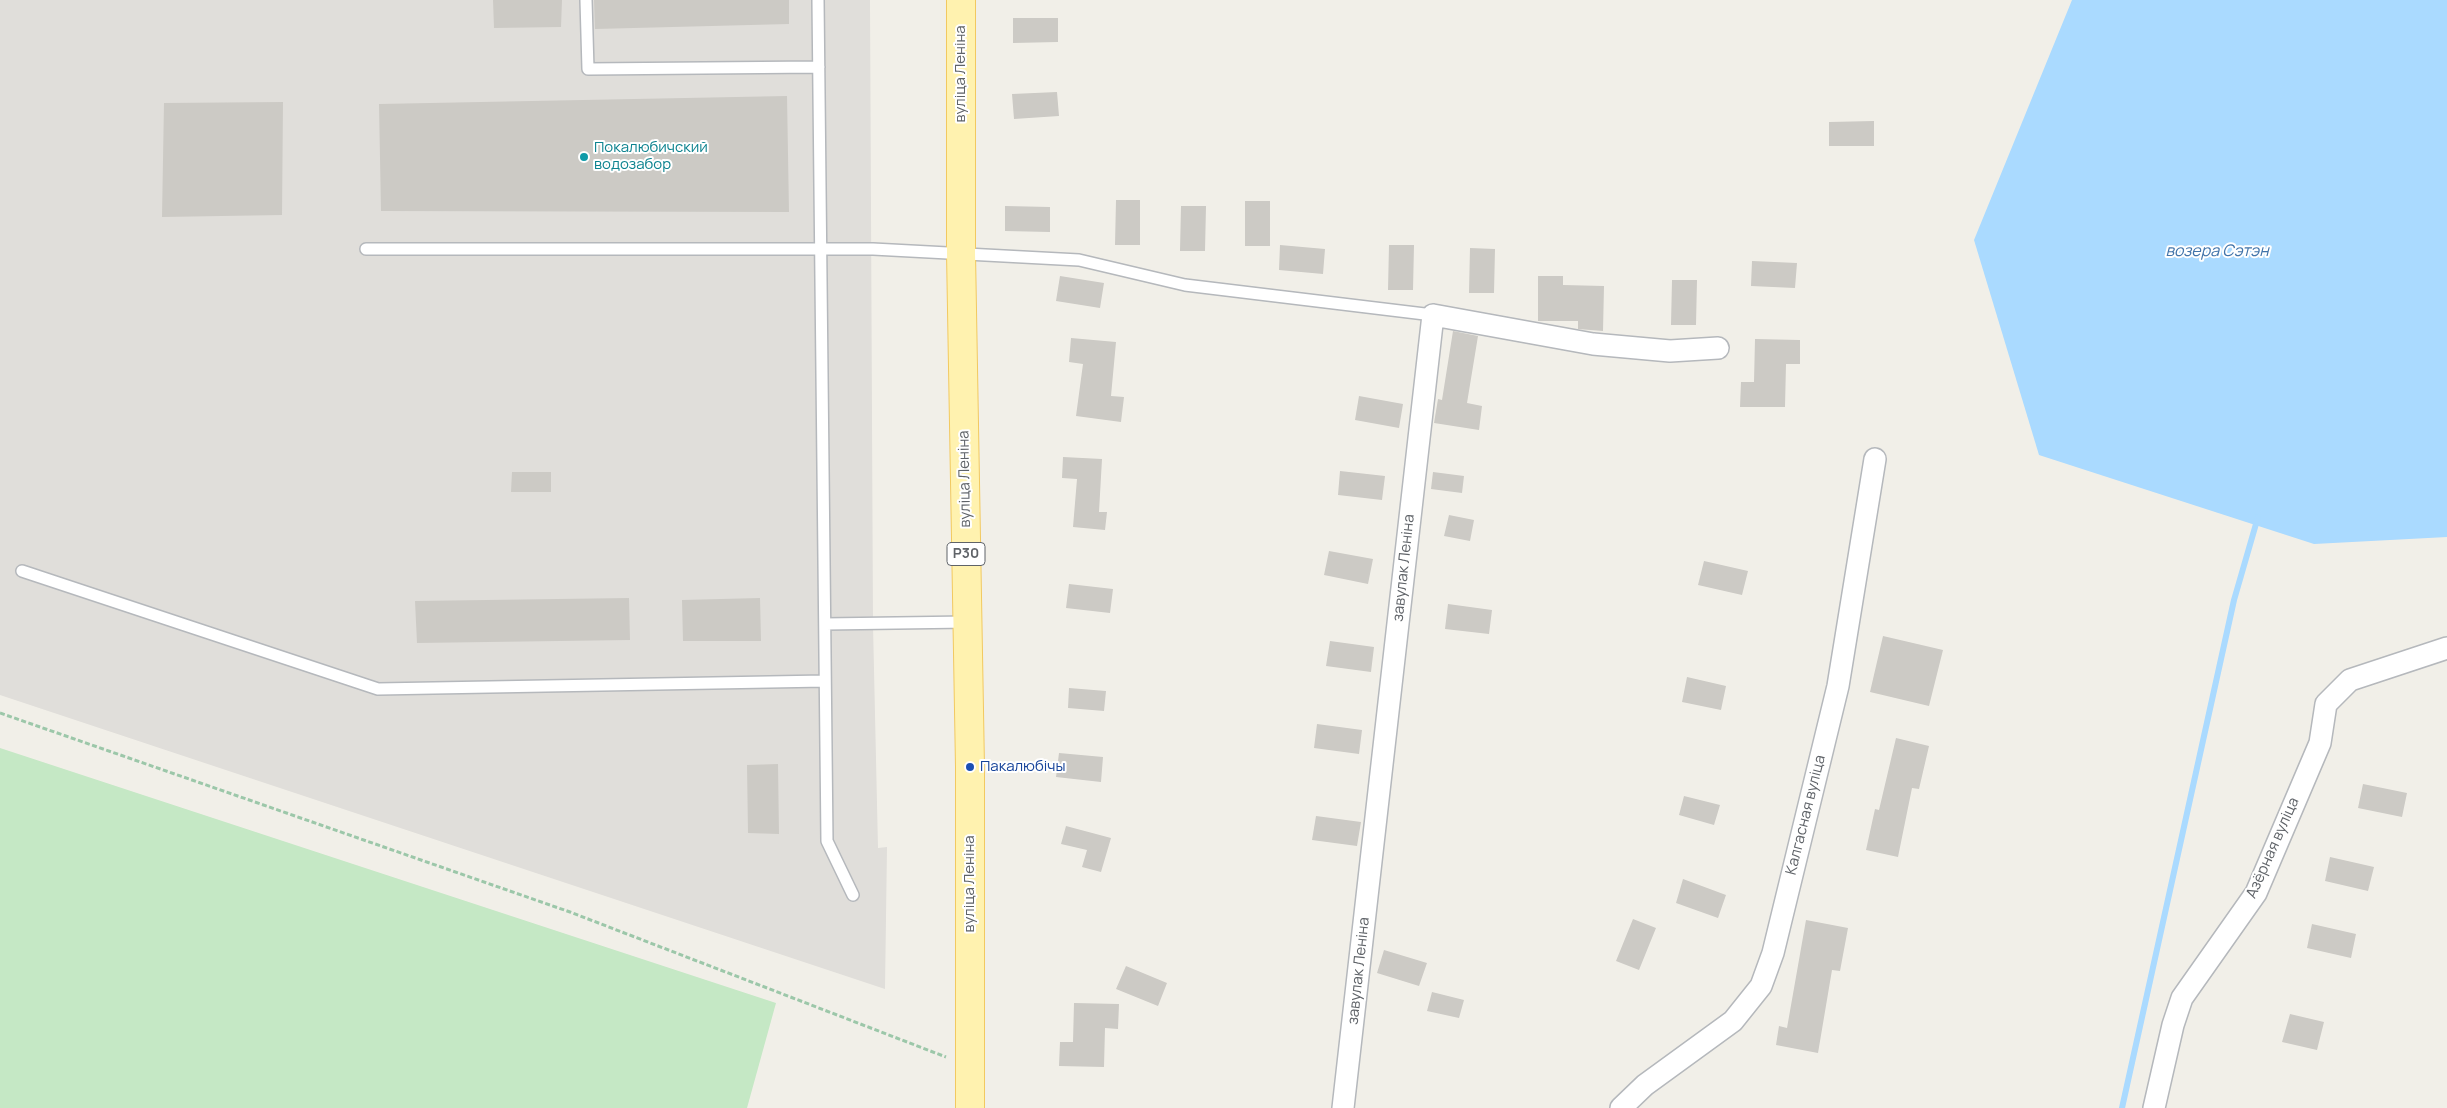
<!DOCTYPE html>
<meta charset="utf-8">
<style>
body{margin:0}
canvas{display:block;background:#f1efe8}
</style>
<canvas width="2447" height="1108"></canvas>
<script>
const context = document.querySelector('canvas').getContext('2d');
context.lineJoin = 'round';
function paint(path, color) { context.fillStyle = color; context.fill(path, 'evenodd'); }
const toPath = rows => new Path2D(rows.map(r => 'M' + r).join(''));
function strokePath(path, color, width, dash) { context.strokeStyle = color; context.lineWidth = width; context.lineCap = dash ? 'butt' : 'round'; context.setLineDash(dash || []); context.stroke(path); }
function drawText(font, color, halo, rows, align = 'center') {
  context.font = font + ' Manrope,sans-serif'; context.lineWidth = 4; context.setLineDash([]); context.textBaseline = 'middle'; context.strokeStyle = halo; context.fillStyle = color; for (const [text, x, y, turn = 0] of rows) {
    context.save(); context.translate(x, y); context.rotate((+turn || 0) * Math.PI / 180); context.textAlign = isNaN(turn) ? turn : align; if (halo) context.strokeText(text, 0, 0); context.fillText(text, 0, 0); context.restore();
  }
}
const industrial = toPath([
 [0,0,870,0,873,625,878,848,887,847,885,989,0,695]
]);
const green = toPath([
 [0,748,776,1003,747,1108,0,1108]
]);
const water = toPath([
 [2072,0,2447,0,2447,537,2314,544,2039,455,1974,240]
]);
const stream = toPath([
 [2122,1108,2234,600,2258,517]
]);
const building = toPath([
 [493,0,562,0,561,27,494,28],
 [594,0,789,0,789,24,595,29],
 [1013,18,1058,18,1058,42,1013,43],
 [1057,92,1059,116,1014,119,1012,94],
 [787,96,789,212,381,211,379,104],
 [283,102,282,215,162,217,164,103],
 [1874,121,1874,146,1829,146,1829,122],
 [1116,200,1140,200,1140,245,1115,245],
 [1245,201,1270,201,1270,246,1245,246],
 [1005,206,1050,207,1050,232,1005,231],
 [1181,206,1206,206,1205,251,1180,251],
 [1280,245,1325,249,1323,274,1279,270],
 [1389,245,1414,245,1413,290,1388,290],
 [1470,248,1495,249,1494,293,1469,293],
 [1752,261,1797,263,1795,288,1751,286],
 [1060,276,1104,283,1100,308,1056,301],
 [1538,276,1563,276,1563,285,1604,286,1603,331,1578,329,1578,321,1538,321],
 [1672,280,1697,280,1696,325,1671,325],
 [1453,331,1478,336,1467,403,1482,406,1479,430,1434,423,1438,399,1442,400],
 [1071,338,1116,342,1111,396,1124,397,1121,422,1076,416,1083,364,1069,362],
 [1755,339,1800,340,1800,364,1786,364,1785,407,1740,407,1741,382,1754,382],
 [1359,396,1403,404,1399,428,1355,420],
 [1063,457,1102,459,1099,512,1107,512,1105,530,1073,527,1077,479,1062,478],
 [1340,471,1385,476,1382,500,1338,495],
 [512,472,551,472,551,492,511,492],
 [1433,472,1464,476,1462,493,1431,489],
 [1449,515,1474,520,1470,541,1444,536],
 [1329,551,1373,559,1368,584,1324,575],
 [1704,561,1748,571,1742,595,1698,585],
 [1069,584,1113,589,1110,613,1066,608],
 [629,598,630,640,417,643,415,601],
 [760,598,761,641,683,641,682,600],
 [1448,604,1492,610,1489,634,1445,629],
 [1883,636,1943,650,1929,706,1870,692],
 [1330,641,1374,647,1371,672,1326,666],
 [1687,677,1726,686,1721,710,1682,702],
 [1069,688,1106,691,1104,711,1068,708],
 [1317,724,1362,730,1359,754,1314,748],
 [1896,738,1929,746,1919,789,1912,788,1898,857,1866,850,1875,809,1879,810],
 [1059,753,1103,757,1101,782,1056,777],
 [778,764,779,834,748,833,747,765],
 [2363,784,2407,793,2402,817,2358,808],
 [1684,796,1720,805,1714,825,1679,815],
 [1316,816,1361,822,1357,846,1312,840],
 [1066,826,1111,838,1101,872,1082,867,1087,850,1061,844],
 [2330,857,2374,867,2368,891,2325,881],
 [1683,879,1726,895,1718,918,1676,903],
 [1633,919,1656,928,1639,970,1616,961],
 [1806,920,1848,928,1840,971,1832,970,1818,1053,1776,1045,1779,1026,1787,1028],
 [2312,924,2356,934,2351,958,2307,948],
 [1384,950,1427,963,1419,986,1377,973],
 [1126,966,1167,983,1158,1006,1116,989],
 [1432,992,1464,1000,1459,1018,1427,1011],
 [1074,1003,1119,1004,1118,1029,1105,1028,1104,1067,1059,1066,1060,1042,1073,1042],
 [2290,1014,2324,1022,2317,1050,2282,1042]
]);
const path = toPath([
 [0,713,570,912,946,1057]
]);
const lane = toPath([
 [586,0,588,69,819,67],
 [818,0,827,841,853,895],
 [366,249,873,249,1079,260,1185,285,1433,315],
 [22,571,378,689,825,681],
 [825,624,968,622]
]);
const street = toPath([
 [1343,1108,1433,315,1593,344,1670,351,1718,348],
 [1621,1108,1645,1085,1733,1021,1761,986,1773,953,1838,686,1875,459],
 [2154,1108,2173,1025,2182,998,2256,893,2320,743,2326,704,2350,680,2447,648]
]);
const primary = toPath([
 [961,0,961,253,970,767,970,1108]
]);
const markers = [
 [584,157,5,"#0f9aa8"],
 [970,767,5,"#1a4fb4"]
];
const shields = [
 [966,554,38]
];
const shieldNames = [
 ["Р30",966,554]
];
const streetNames = [
 ["вуліца Леніна",961,74,-90],
 ["вуліца Леніна",965,479,-91],
 ["завулак Леніна",1404,568,-84],
 ["Калгасная вуліца",1806,815,-76],
 ["Азёрная вуліца",2273,848,-66],
 ["вуліца Леніна",970,884,-90],
 ["завулак Леніна",1359,971,-84]
];
const cultureNames = [
 ["Покалюбичский",594,148],
 ["водозабор",594,165]
];
const transitNames = [
 ["Пакалюбічы",980,767]
];
const waterNames = [
 ["возера Сэтэн",2217,252]
];
paint(industrial, '#e0deda');
paint(green, '#c5e8c5');
paint(water, '#aadaff');
strokePath(stream, '#aadaff', 6);
paint(building, '#cccac5');
strokePath(lane, '#b5b8bc', 14);
strokePath(street, '#b5b8bc', 24);
strokePath(primary, '#f2c960', 30);
strokePath(path, '#9cc7a9', 3, [5, 2.5]);
strokePath(lane, '#fff', 11);
strokePath(street, '#fff', 21);
strokePath(primary, '#fff2af', 28);
for (const [x, y, r, color] of markers) { const dot = new Path2D(); dot.arc(x, y, r, 0, 2 * Math.PI); context.fillStyle = color; context.fill(dot); strokePath(dot, '#fff', 2); }
for (const [x, y, w] of shields) { const box = new Path2D(); box.roundRect(x - w / 2, y - 11.5, w, 23, 4); context.fillStyle = '#fff'; context.fill(box); strokePath(box, '#5f6368', 1); }
drawText('bold 14px', '#5f6368', null, shieldNames);
drawText('15px', '#5f6368', '#fff', streetNames);
drawText('15px', '#0d838f', '#fff', cultureNames, 'left');
drawText('15px', '#164399', '#fff', transitNames, 'left');
drawText('italic 16px', '#4174aa', '#fff', waterNames);
</script>
